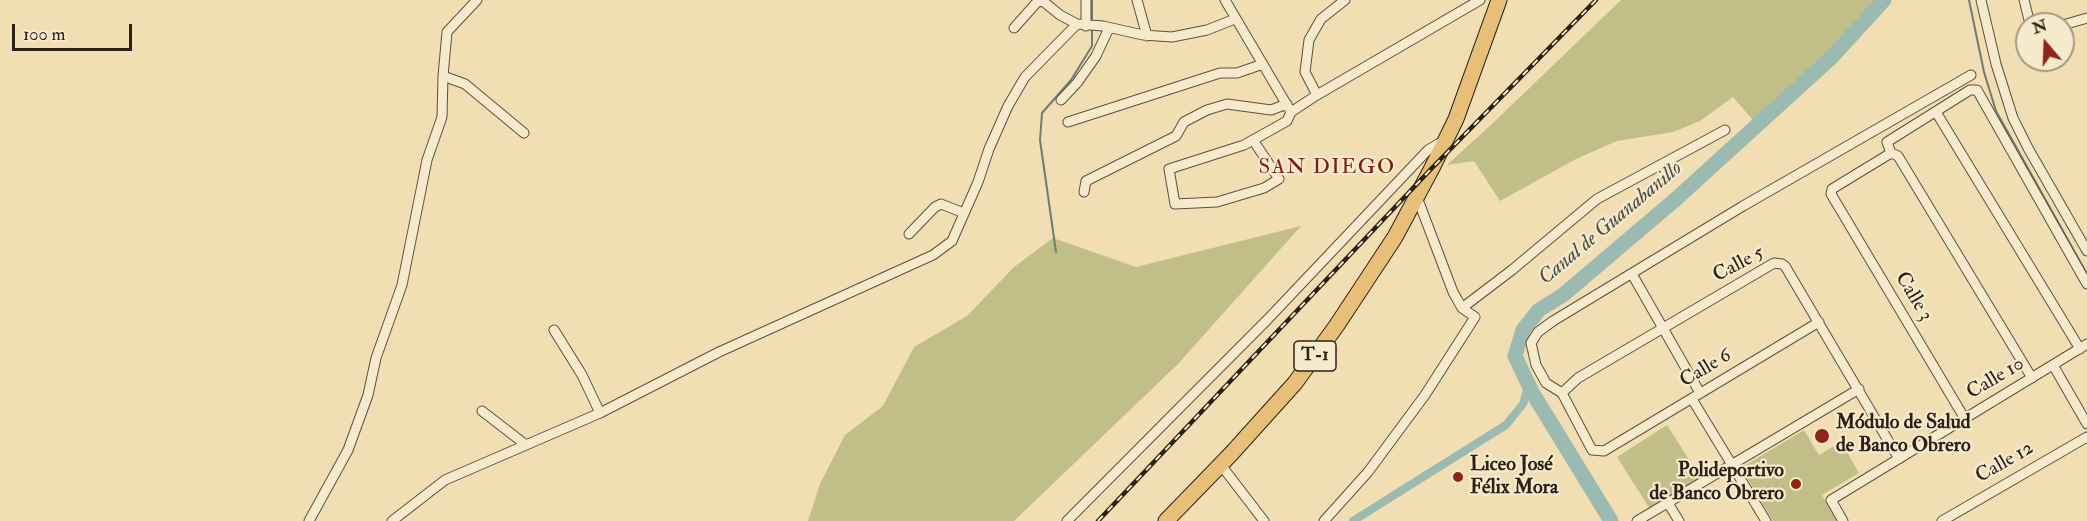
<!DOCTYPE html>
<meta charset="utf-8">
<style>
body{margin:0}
#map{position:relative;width:2087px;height:521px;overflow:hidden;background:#f1deb2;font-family:"IM FELL Double Pica",serif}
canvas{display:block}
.north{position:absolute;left:2015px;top:12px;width:60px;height:60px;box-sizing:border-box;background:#f6eacd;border:2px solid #a59984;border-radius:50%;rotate:341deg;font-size:16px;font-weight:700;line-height:24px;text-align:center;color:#2c2017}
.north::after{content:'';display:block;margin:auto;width:21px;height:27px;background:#8f2418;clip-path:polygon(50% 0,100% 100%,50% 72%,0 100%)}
.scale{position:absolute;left:12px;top:24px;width:120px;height:27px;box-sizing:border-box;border:3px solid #2c2017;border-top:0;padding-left:8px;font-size:18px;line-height:21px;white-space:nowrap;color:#2c2017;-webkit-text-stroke:4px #f6eacd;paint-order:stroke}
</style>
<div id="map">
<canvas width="2087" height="521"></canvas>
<div class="north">N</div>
<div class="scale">100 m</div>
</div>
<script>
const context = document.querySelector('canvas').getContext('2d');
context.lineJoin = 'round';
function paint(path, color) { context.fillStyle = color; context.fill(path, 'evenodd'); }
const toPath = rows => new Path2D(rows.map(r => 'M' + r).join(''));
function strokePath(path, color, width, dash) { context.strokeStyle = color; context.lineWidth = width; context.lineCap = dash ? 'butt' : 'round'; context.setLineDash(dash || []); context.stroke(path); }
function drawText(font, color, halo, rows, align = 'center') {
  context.font = font + ' "IM FELL Double Pica",serif'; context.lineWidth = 4.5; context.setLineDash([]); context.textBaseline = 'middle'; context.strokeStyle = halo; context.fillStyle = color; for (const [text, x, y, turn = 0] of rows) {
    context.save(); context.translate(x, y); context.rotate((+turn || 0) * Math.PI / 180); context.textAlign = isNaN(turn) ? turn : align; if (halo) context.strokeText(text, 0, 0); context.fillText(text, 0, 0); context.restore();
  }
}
const green = toPath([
 [1621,0,1884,0,1832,57,1757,125,1733,97,1700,121,1673,132,1617,141,1576,159,1500,201,1474,161,1447,165,1493,123],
 [1301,226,1178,364,1014,521,808,521,820,484,845,435,883,406,914,347,967,316,1014,267,1053,238,1136,267],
 [1667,425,1700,477,1650,509,1617,457],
 [1804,430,1819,455,1841,442,1859,473,1822,495,1837,521,1773,521,1741,468]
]);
const stream = toPath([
 [1969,0,1984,72,1996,111,2087,274],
 [1092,21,1092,0],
 [1056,252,1040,140,1042,113,1071,80,1092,46,1092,27]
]);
const canal = toPath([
 [1353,521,1506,425,1523,404,1529,384]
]);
const river = toPath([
 [1611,521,1532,392,1515,356,1523,330,1539,310,1563,295,1676,199,1832,57,1884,0]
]);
const street = toPath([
 [1086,0,1086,26],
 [1137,0,1147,36],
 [1225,0,1291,112,1317,95],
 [1345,0,1321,19,1309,40,1305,72,1317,95,1480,0],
 [1981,0,1996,64,2013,118,2028,148,2087,251],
 [2024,0,2030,24],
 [2063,25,2087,18],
 [1014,28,1038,1,1044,2,1060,15,1077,24,1103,26,1143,35,1172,37,1207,30,1235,19],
 [443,76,465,84,524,133],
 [1061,100,1077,83,1096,56,1109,28],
 [1936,112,2080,349],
 [1068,122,1220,73,1237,73,1263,64],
 [1253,140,1279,179,1264,188,1217,202,1175,204,1169,169,1244,145,1287,121,1291,112],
 [1891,153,1898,156,2032,378],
 [1084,192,1086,181,1176,136,1184,122,1207,110,1227,104,1271,110,1287,104],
 [909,234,935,207,941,204,964,213],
 [1632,274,1700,393],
 [1462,308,1512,270,1597,199,1725,130],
 [1819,322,1604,451,1592,450,1562,393,1578,378,1774,263,1782,264,1785,266,1899,459],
 [554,330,582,375,600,413],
 [2053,365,2087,424],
 [1562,393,1546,383,1536,365,1531,343,1538,332,1553,321,1743,206,1971,75],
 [1692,399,1766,521],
 [482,411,526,445],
 [1965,419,1831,194,1832,189,1891,153,1887,142,1970,90,1977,90,2087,284],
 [1221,465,1264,521],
 [1668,503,1679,521],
 [309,521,348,450,368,395,376,358,402,285,427,160,442,117,443,76,447,32,477,0],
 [392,521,445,480,600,413,719,352,933,255,952,241,978,182,989,149,1008,106,1025,77,1077,24],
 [1067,521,1268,319,1428,150,1445,140],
 [1324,521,1368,472,1425,395,1475,317,1462,308,1453,292,1417,197],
 [1637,521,1859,389],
 [1843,521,1831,500,2087,344],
 [1942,521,2087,437]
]);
const primary = toPath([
 [1166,521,1231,454,1295,383,1337,325,1395,237,1432,168,1456,119,1499,0]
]);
const rail = toPath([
 [1098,521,1432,168,1596,0]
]);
const markers = [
 [1822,436,8,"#8f2418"],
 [1458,477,6,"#8f2418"],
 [1796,484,6,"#8f2418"]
];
const shields = [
 [1315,356,42]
];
const shieldNames = [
 ["T-1",1315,356]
];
const streetNames = [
 ["Calle 5",1739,265,-28],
 ["Calle 3",1913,297,59],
 ["Calle 6",1706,369,-31],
 ["Calle 10",1996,379,-31],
 ["Calle 12",2005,463,-30]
];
const poiNames = [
 ["Módulo de Salud",1836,424],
 ["de Banco Obrero",1836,447],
 ["Liceo José",1470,466],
 ["Félix Mora",1470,489],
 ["Polideportivo",1784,472,"right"],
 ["de Banco Obrero",1784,495,"right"]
];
const neighbourhoodNames = [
 ["SAN DIEGO",1327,168]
];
const waterNames = [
 ["Canal de Guanabanillo",1611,224,-40]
];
paint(green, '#c1bf87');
strokePath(stream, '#6f7d74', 2);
strokePath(canal, '#9bbbb2', 8);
strokePath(river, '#9bbbb2', 15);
strokePath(street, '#5d503e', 11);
strokePath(primary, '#2c2017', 17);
strokePath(street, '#f6eacd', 9);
strokePath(primary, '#e8bf79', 15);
strokePath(rail, '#2c2017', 4.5);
strokePath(rail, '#f6eacd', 2, [7]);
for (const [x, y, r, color] of markers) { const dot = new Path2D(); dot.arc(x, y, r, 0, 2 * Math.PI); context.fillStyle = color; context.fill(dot); strokePath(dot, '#f6eacd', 2); }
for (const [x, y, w] of shields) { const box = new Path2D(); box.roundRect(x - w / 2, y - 15, w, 30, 4.5); context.fillStyle = '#f6eacd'; context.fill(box); strokePath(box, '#2c2017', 1.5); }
drawText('bold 18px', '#2c2017', null, shieldNames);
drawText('20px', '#2c2017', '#f6eacd', streetNames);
drawText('bold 20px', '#2c2017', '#f6eacd', poiNames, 'left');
context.letterSpacing = '1.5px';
drawText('21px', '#7a1f14', '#f6eacd', neighbourhoodNames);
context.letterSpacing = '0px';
drawText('italic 21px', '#4d4e46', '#f6eacd', waterNames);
</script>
